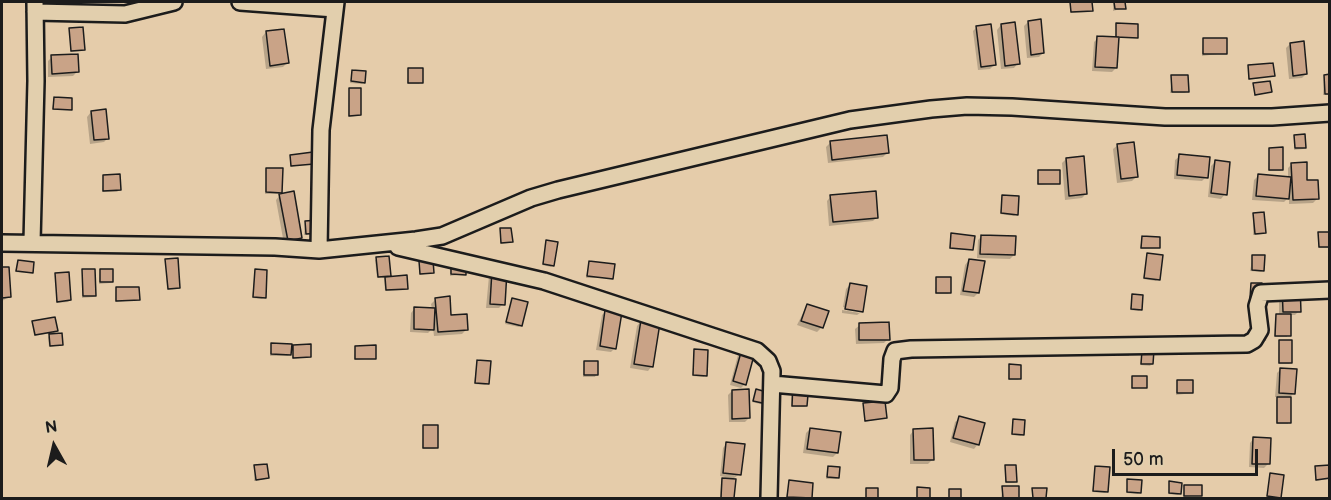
<!DOCTYPE html>
<style>
body{margin:0}
#map{position:relative;width:1331px;height:500px;overflow:hidden;background:#e5ccaa;font-family:"Balsamiq Sans",sans-serif}
canvas{display:block}
.frame{position:absolute;inset:0;border:3px solid #1c1c1c;pointer-events:none}
.north{position:absolute;left:24px;top:416px;width:60px;height:60px;-webkit-text-stroke:4px #e2cfad;paint-order:stroke;rotate:352deg;font-size:16px;font-weight:700;line-height:24px;text-align:center;color:#1c1c1c}
.north::after{content:'';display:block;margin:auto;width:21px;height:27px;background:#1c1c1c;clip-path:polygon(50% 0,100% 100%,50% 72%,0 100%)}
.scale{position:absolute;left:1112px;top:449px;width:146px;height:27px;box-sizing:border-box;border:3px solid #1c1c1c;border-top:0;padding-left:8px;font-size:18px;line-height:21px;white-space:nowrap;color:#1c1c1c;-webkit-text-stroke:4px #e2cfad;paint-order:stroke}
</style>
<div id="map">
<canvas width="1331" height="500"></canvas>
<div class="frame"></div>
<div class="north">N</div>
<div class="scale">50 m</div>
</div>
<script>
const context = document.querySelector('canvas').getContext('2d');
context.lineJoin = 'round';
function paint(path, color) { context.fillStyle = color; context.fill(path, 'evenodd'); }
const toPath = rows => new Path2D(rows.map(r => 'M' + r).join(''));
function strokePath(path, color, width, dash) { context.strokeStyle = color; context.lineWidth = width; context.lineCap = dash ? 'butt' : 'round'; context.setLineDash(dash || []); context.stroke(path); }
const shadow = toPath([
 [1091,2,1090,12,1070,13,1070,2],
 [1113,2,1124,2,1124,8,1113,11],
 [1028,22,1043,53,1039,57,1027,58,1024,26],
 [1001,25,1018,63,1014,68,1001,69,997,30],
 [1117,25,1137,37,1117,38,1116,68,1112,72,1092,71,1094,42,1098,38,1115,39],
 [977,27,995,64,990,69,978,70,973,31],
 [70,30,83,50,81,51,70,52],
 [266,32,287,63,283,67,266,69,262,37],
 [1203,40,1226,53,1202,56],
 [1290,44,1306,74,1302,78,1289,79,1286,48],
 [52,57,77,72,73,76,48,77,48,61],
 [1248,67,1273,76,1248,80],
 [409,70,421,82,419,84,407,84],
 [353,71,364,82,362,84,350,83],
 [1324,76,1330,76,1330,95,1323,95],
 [1172,77,1187,91,1185,93,1170,93],
 [1254,85,1270,92,1254,96],
 [349,90,359,115,357,116,348,117],
 [54,99,70,109,52,110],
 [91,112,108,138,104,142,90,144,87,117],
 [1295,136,1305,147,1303,149,1294,150],
 [830,143,887,153,883,157,828,163,826,147],
 [1118,145,1136,177,1132,181,1117,183,1113,149],
 [1270,149,1282,170,1280,171,1268,171],
 [290,156,312,163,290,167],
 [1180,156,1206,177,1202,181,1174,179,1175,160],
 [1066,159,1086,194,1082,198,1065,200,1062,163],
 [1215,162,1225,194,1221,199,1208,197,1211,166],
 [1292,164,1317,199,1313,203,1289,204,1289,197,1284,202,1252,200,1254,180,1258,176,1288,178,1288,168],
 [267,169,281,192,279,194,265,194],
 [1039,172,1058,183,1037,185],
 [104,176,119,190,117,192,102,192],
 [280,195,300,238,296,242,284,244,276,200],
 [831,196,877,217,873,221,829,226,827,201],
 [1003,196,1016,214,1014,216,1000,214],
 [1253,215,1265,232,1263,234,1253,235],
 [305,222,316,234,304,235],
 [500,230,511,241,509,243,500,244],
 [1319,234,1330,247,1329,248,1318,248],
 [952,235,972,250,949,249],
 [982,236,1014,255,1010,259,977,258,978,240],
 [1142,238,1159,248,1140,249],
 [547,242,553,265,551,267,542,265],
 [1147,255,1158,279,1156,281,1143,279],
 [1253,256,1263,270,1261,272,1250,271],
 [388,257,390,278,407,288,405,290,385,291,384,278,377,278,375,260],
 [166,260,179,287,177,289,167,290],
 [969,260,978,293,974,297,960,295,965,265],
 [18,261,31,273,15,272],
 [420,263,432,273,419,275],
 [589,263,612,278,586,278],
 [450,264,464,274,450,276],
 [7,268,9,297,2,301,2,269],
 [255,270,264,297,262,299,252,298],
 [83,271,95,296,93,297,82,298],
 [100,271,112,282,110,283,99,284],
 [493,272,503,304,499,308,486,308,489,276],
 [56,274,70,300,68,302,56,303],
 [937,278,950,292,948,294,935,294],
 [850,285,861,311,860,312,860,310,843,307,846,289],
 [116,289,138,300,115,302],
 [1279,290,1299,311,1295,315,1290,315,1287,337,1274,337,1275,317,1279,315],
 [1133,296,1141,309,1139,311,1130,310],
 [436,299,449,317,466,330,462,334,434,336,433,328,428,333,410,332,411,313,415,308,432,309,431,304],
 [513,299,521,325,519,327,505,324],
 [807,305,822,327,817,332,797,325],
 [842,310,860,313,857,315,842,313],
 [606,311,615,348,611,352,596,350,602,315],
 [641,321,652,366,648,371,630,368,637,326],
 [33,322,56,331,52,335,61,345,49,347,48,337,52,333,34,336],
 [860,325,888,339,884,343,856,344,855,329],
 [1258,330,1267,330,1266,341,1256,341],
 [1279,341,1291,362,1289,364,1278,364],
 [272,344,290,350,294,346,310,357,292,359,292,352,288,356,270,356],
 [1131,345,1129,356,1118,356,1117,347],
 [355,347,375,358,354,360],
 [754,349,745,384,741,388,730,385,739,351],
 [695,350,705,375,704,377,692,376],
 [1142,351,1152,364,1150,366,1140,365],
 [477,361,487,384,485,385,474,384],
 [584,362,596,375,595,377,583,377],
 [1009,366,1020,378,1018,380,1008,380],
 [1281,369,1294,393,1290,397,1288,424,1276,424,1276,400,1279,397,1275,397,1277,373],
 [1133,378,1145,387,1131,389],
 [1178,381,1192,393,1176,395],
 [792,386,806,406,804,407,791,407],
 [732,391,749,418,745,422,729,422,728,395],
 [756,391,768,394,764,405,752,402],
 [864,404,885,418,864,422],
 [960,418,978,444,974,449,950,442,955,422],
 [1014,420,1022,434,1021,436,1011,435],
 [424,426,436,448,434,449,422,449],
 [810,429,837,453,833,457,803,453,806,433],
 [914,430,932,460,928,464,910,464,910,435],
 [1254,438,1268,464,1264,468,1249,467,1250,443],
 [727,443,740,474,734,478,732,498,720,498,721,481,725,477,720,476,723,448],
 [1330,466,1330,479,1315,481,1315,468],
 [255,467,267,478,265,479,254,481],
 [1005,467,1016,481,1014,483,1005,483],
 [1096,467,1107,491,1105,493,1092,492],
 [829,468,838,478,836,479,826,479],
 [1271,475,1280,497,1278,498,1266,498],
 [1128,481,1140,492,1138,494,1126,493],
 [789,482,812,484,810,498,786,498],
 [1170,483,1180,493,1178,495,1168,494],
 [1184,486,1200,495,1183,497],
 [1018,487,1018,498,1001,498,1003,488],
 [1112,497,1126,497,1126,498,1110,498]
]);
const building = toPath([
 [1070,2,1092,2,1093,11,1071,12,1070,2],
 [1114,2,1125,2,1126,9,1115,9,1114,2],
 [1041,19,1044,53,1031,55,1028,21,1041,19],
 [1015,22,1020,64,1005,66,1001,24,1015,22],
 [1116,23,1138,24,1138,38,1116,37,1116,23],
 [991,24,996,65,981,67,976,26,991,24],
 [83,27,85,50,71,51,69,28,83,27],
 [284,29,289,63,270,66,266,31,284,29],
 [1097,36,1119,37,1117,68,1095,67,1097,36],
 [1203,38,1227,38,1227,54,1203,54,1203,38],
 [1304,41,1307,74,1293,76,1290,43,1304,41],
 [78,54,79,72,52,74,51,55,78,54],
 [1273,63,1275,76,1249,79,1248,65,1273,63],
 [408,68,423,68,423,83,408,83,408,68],
 [352,70,366,71,365,83,351,81,352,70],
 [1330,74,1330,94,1325,94,1324,75,1330,74],
 [1171,75,1188,75,1189,92,1172,92,1171,75],
 [1270,81,1272,92,1255,95,1253,83,1270,81],
 [349,88,361,88,361,115,349,116,349,88],
 [54,97,72,98,72,110,53,109,54,97],
 [106,109,109,139,94,140,91,111,106,109],
 [1305,134,1306,148,1295,148,1294,135,1305,134],
 [887,135,889,153,832,160,830,141,887,135],
 [1134,142,1138,177,1121,179,1117,144,1134,142],
 [1283,147,1283,170,1269,170,1269,148,1283,147],
 [313,152,314,164,291,166,290,155,313,152],
 [1179,154,1210,157,1208,178,1177,175,1179,154],
 [1084,156,1087,194,1069,196,1066,158,1084,156],
 [1215,160,1230,162,1227,195,1211,193,1215,160],
 [1307,162,1307,180,1318,180,1319,199,1293,200,1291,163,1307,162],
 [266,168,283,168,282,193,266,192,266,168],
 [1038,170,1060,170,1060,184,1038,184,1038,170],
 [120,174,121,190,103,191,103,175,120,174],
 [1258,174,1291,177,1289,199,1256,196,1258,174],
 [294,191,302,238,288,241,279,194,294,191],
 [876,191,878,218,833,222,830,195,876,191],
 [1002,195,1019,196,1018,215,1001,213,1002,195],
 [1264,212,1266,233,1255,234,1253,213,1264,212],
 [318,220,319,233,306,234,305,221,318,220],
 [500,228,511,228,513,242,501,243,500,228],
 [1318,232,1330,232,1330,247,1319,247,1318,232],
 [951,233,975,236,973,250,950,248,951,233],
 [981,235,1016,236,1015,255,980,254,981,235],
 [1142,236,1160,237,1160,248,1141,248,1142,236],
 [546,240,558,242,554,266,543,264,546,240],
 [1147,253,1163,255,1160,280,1144,278,1147,253],
 [1252,255,1265,255,1264,271,1252,270,1252,255],
 [389,256,391,276,378,277,376,257,389,256],
 [178,258,180,288,168,289,165,259,178,258],
 [969,259,985,261,979,293,963,291,969,259],
 [18,260,34,262,33,273,16,271,18,260],
 [433,260,434,273,420,274,419,261,433,260],
 [451,261,466,261,466,275,451,274,451,261],
 [589,261,615,264,613,279,587,276,589,261],
 [2,267,9,267,11,297,2,298,2,267],
 [82,269,95,269,96,296,83,296,82,269],
 [100,269,113,269,113,282,100,282,100,269],
 [255,269,267,270,266,298,253,297,255,269],
 [492,270,507,271,505,305,490,304,492,270],
 [69,272,71,300,57,302,55,273,69,272],
 [407,275,408,289,386,290,385,277,407,275],
 [936,277,951,277,951,293,936,293,936,277],
 [850,283,867,286,863,312,845,309,850,283],
 [1251,283,1262,283,1261,298,1250,298,1251,283],
 [1300,284,1301,312,1283,312,1282,285,1300,284],
 [116,287,139,287,140,300,116,301,116,287],
 [1132,294,1143,295,1142,310,1131,309,1132,294],
 [450,296,451,315,467,314,468,330,438,332,435,298,450,296],
 [512,298,528,302,522,326,506,322,512,298],
 [807,304,829,311,823,328,801,321,807,304],
 [414,307,435,308,434,330,414,329,414,307],
 [605,310,622,312,616,349,600,346,605,310],
 [1276,314,1291,314,1291,336,1275,336,1276,314],
 [55,317,58,331,35,335,32,321,55,317],
 [641,320,660,323,653,367,634,364,641,320],
 [889,322,890,340,859,340,859,323,889,322],
 [62,333,63,345,50,346,49,334,62,333],
 [1279,340,1292,340,1292,363,1279,363,1279,340],
 [271,343,292,344,291,355,271,354,271,343],
 [311,344,311,357,293,358,293,345,311,344],
 [376,345,376,359,355,359,355,346,376,345],
 [743,345,756,348,746,385,733,381,743,345],
 [694,349,708,350,707,376,693,375,694,349],
 [1142,350,1154,350,1153,364,1141,364,1142,350],
 [477,360,491,361,489,384,475,383,477,360],
 [584,361,598,361,598,375,584,375,584,361],
 [1009,364,1021,365,1021,379,1009,379,1009,364],
 [1280,368,1297,369,1295,394,1279,393,1280,368],
 [1132,376,1147,376,1147,388,1132,388,1132,376],
 [1177,380,1193,380,1193,393,1177,393,1177,380],
 [793,382,809,383,807,406,792,406,793,382],
 [749,389,750,418,732,419,732,390,749,389],
 [756,389,770,393,767,404,753,401,756,389],
 [1277,397,1291,397,1291,423,1277,423,1277,397],
 [885,401,887,418,865,421,863,403,885,401],
 [959,416,985,423,979,445,953,438,959,416],
 [1013,419,1025,420,1024,435,1012,434,1013,419],
 [423,425,438,425,438,448,423,448,423,425],
 [810,428,841,432,838,453,807,449,810,428],
 [933,428,934,460,914,460,913,429,933,428],
 [1253,437,1271,438,1270,464,1252,464,1253,437],
 [726,442,745,444,741,475,723,473,726,442],
 [267,464,269,478,256,480,254,465,267,464],
 [1005,465,1016,465,1017,482,1006,482,1005,465],
 [1330,465,1330,478,1316,480,1315,466,1330,465],
 [828,466,840,467,839,478,827,477,828,466],
 [1095,466,1110,467,1108,492,1093,491,1095,466],
 [1270,473,1284,475,1281,498,1267,496,1270,473],
 [722,478,736,479,734,498,721,498,722,478],
 [1127,479,1142,480,1141,493,1127,492,1127,479],
 [789,480,813,483,812,498,787,497,789,480],
 [1169,481,1182,483,1181,494,1169,493,1169,481],
 [1184,485,1202,485,1202,496,1184,496,1184,485],
 [1002,486,1019,486,1019,498,1003,498,1002,486],
 [917,487,930,488,930,498,917,498,917,487],
 [866,488,878,488,878,498,866,498,866,488],
 [1032,488,1047,488,1046,498,1033,498,1032,488],
 [949,489,961,489,961,498,949,498,949,489]
]);
const street = toPath([
 [240,2,335,9],
 [35,12,125,14,174,2],
 [32,242,36,81,35,2],
 [2,243,275,247,319,250,416,240,442,236,531,198,558,190,850,120,931,109,967,106,1012,107,1165,117,1272,117,1330,113],
 [398,247,544,281,757,351,768,361,772,371,769,498],
 [319,250,321,130,336,2],
 [772,384,886,394,890,388,892,359,895,351,911,349,1247,344,1254,340,1260,330,1257,306,1261,293,1330,290]
]);
paint(shadow, '#0003');
paint(building, '#c9a387');
strokePath(building, '#1c1c1c', 1.5);
strokePath(street, '#1c1c1c', 20);
strokePath(street, '#e2cfad', 15);
</script>
